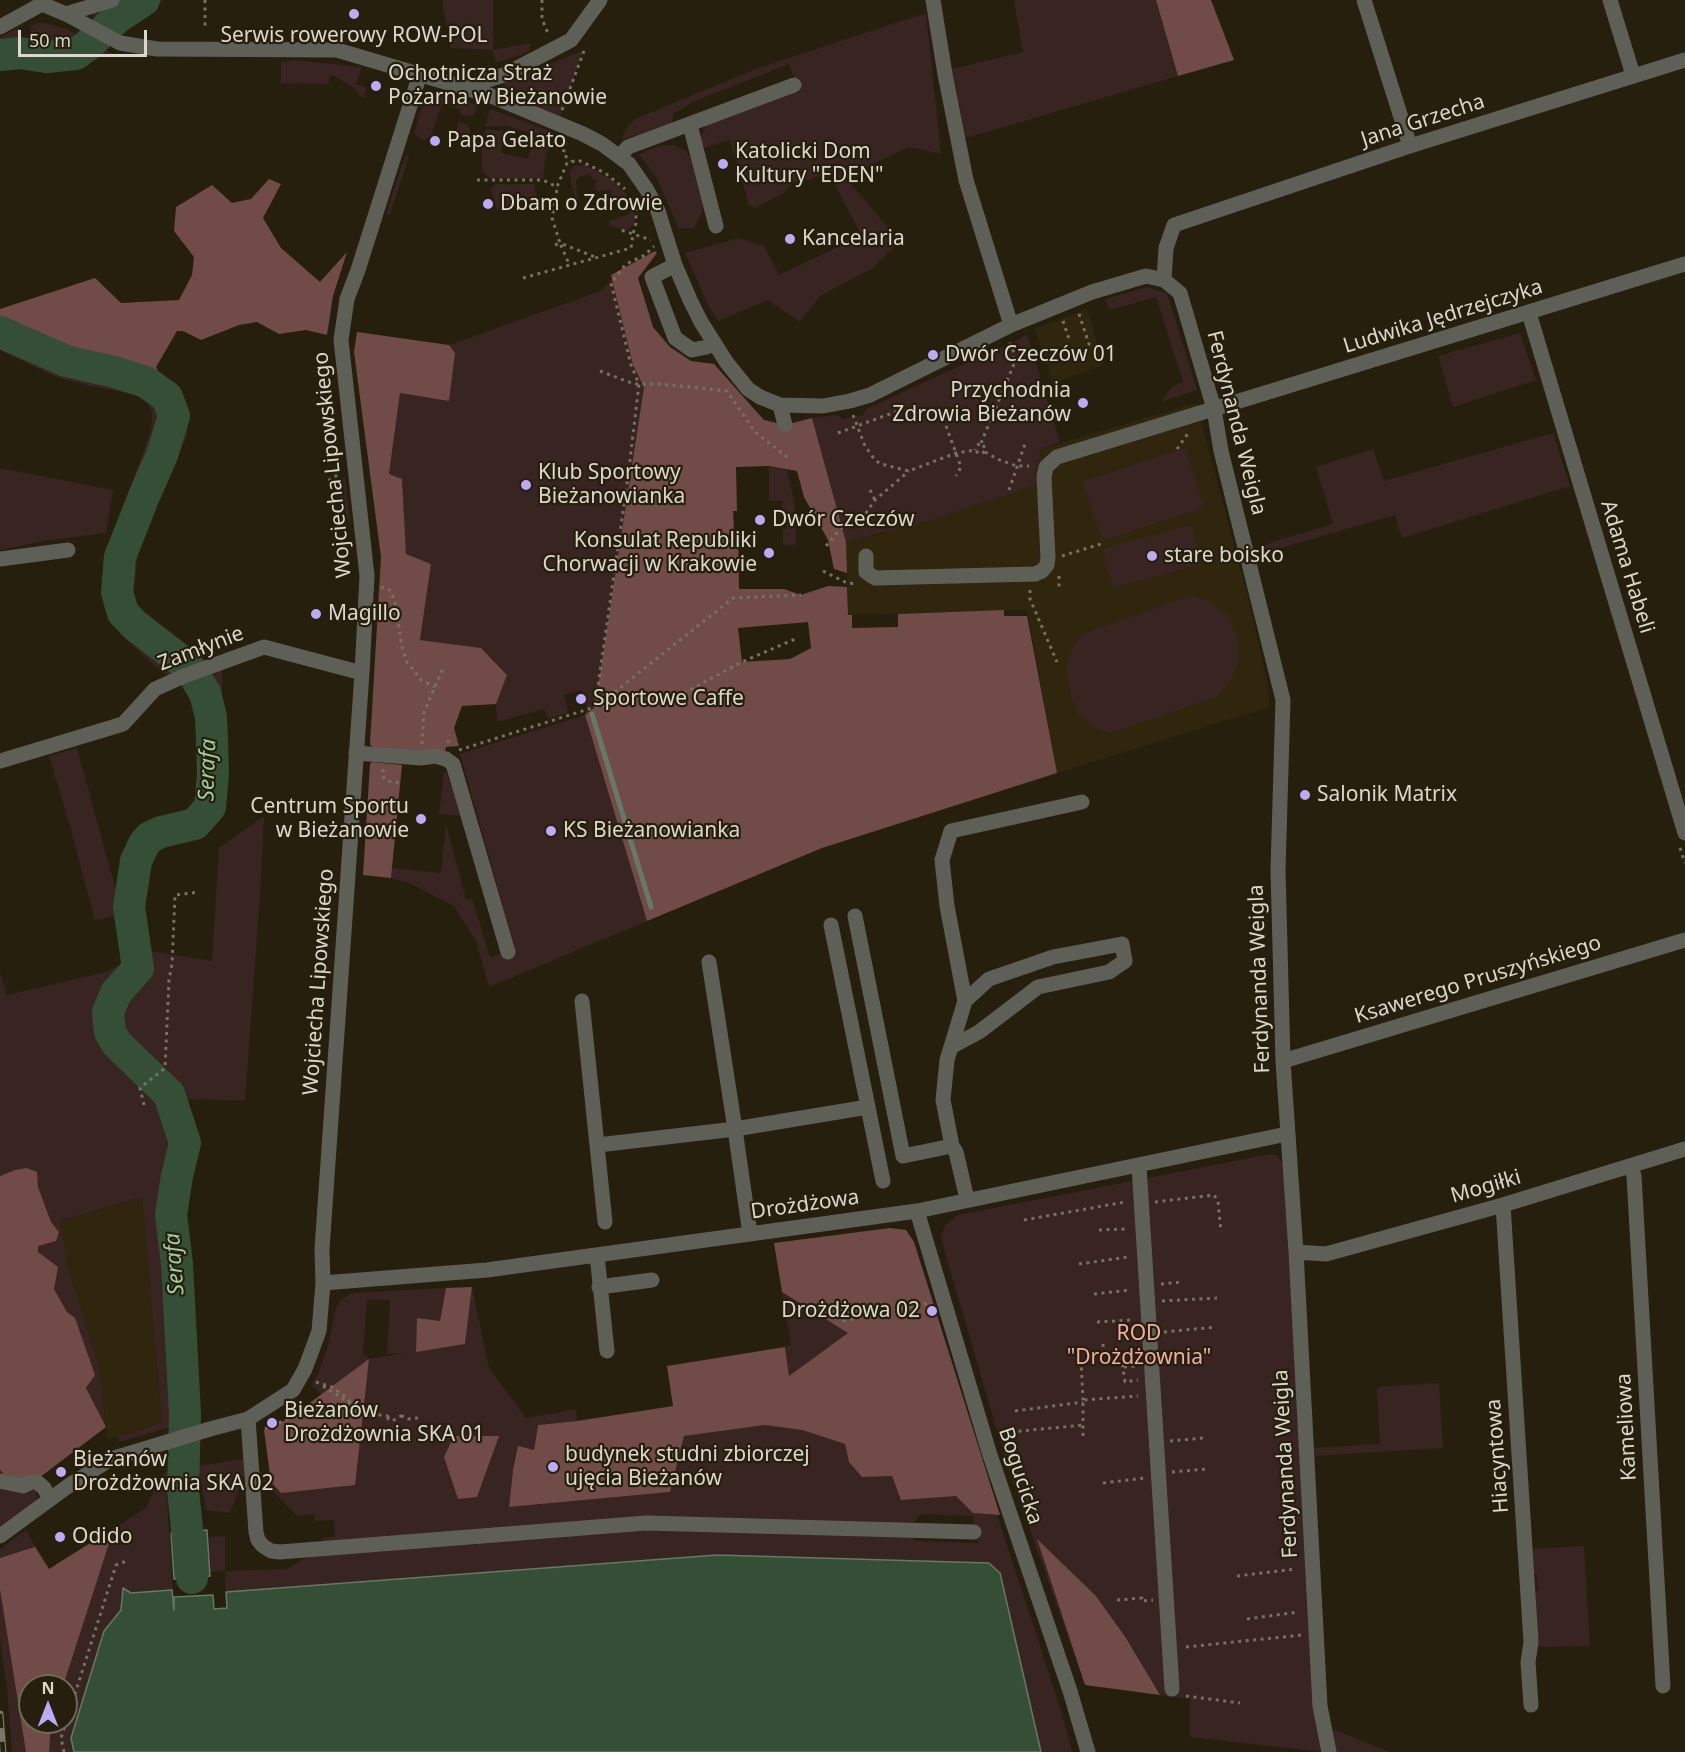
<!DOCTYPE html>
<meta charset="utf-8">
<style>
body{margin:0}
#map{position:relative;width:1685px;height:1752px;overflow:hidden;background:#261f0e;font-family:"Noto Sans",sans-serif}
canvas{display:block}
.north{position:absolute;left:18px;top:1674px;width:60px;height:60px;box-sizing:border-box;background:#261f0e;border:2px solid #6f695a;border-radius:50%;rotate:0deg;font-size:16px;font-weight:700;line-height:24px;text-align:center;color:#dcd7cc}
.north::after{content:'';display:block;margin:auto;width:21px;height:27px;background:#bcaaf5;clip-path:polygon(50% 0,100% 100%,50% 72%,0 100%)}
.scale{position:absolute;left:18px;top:30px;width:129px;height:27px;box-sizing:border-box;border:3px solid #dcd7cc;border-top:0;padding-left:8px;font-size:18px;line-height:21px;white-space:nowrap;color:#dcd7cc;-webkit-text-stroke:4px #261f0e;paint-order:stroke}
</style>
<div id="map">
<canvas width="1685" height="1752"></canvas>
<div class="north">N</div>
<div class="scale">50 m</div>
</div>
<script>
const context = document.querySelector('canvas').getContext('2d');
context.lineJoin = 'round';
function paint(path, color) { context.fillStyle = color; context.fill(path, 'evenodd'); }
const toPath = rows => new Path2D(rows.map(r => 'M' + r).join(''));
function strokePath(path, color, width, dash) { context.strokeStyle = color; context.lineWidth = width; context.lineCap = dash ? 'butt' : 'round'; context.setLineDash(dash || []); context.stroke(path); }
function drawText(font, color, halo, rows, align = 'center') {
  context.font = font + ' "Noto Sans",sans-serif'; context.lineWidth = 4.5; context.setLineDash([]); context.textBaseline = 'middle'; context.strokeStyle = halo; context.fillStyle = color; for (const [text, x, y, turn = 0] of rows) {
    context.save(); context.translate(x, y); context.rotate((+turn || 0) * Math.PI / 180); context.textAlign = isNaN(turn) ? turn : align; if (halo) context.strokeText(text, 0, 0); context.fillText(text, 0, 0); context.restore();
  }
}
const built = toPath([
 [1087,309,1104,365,1053,383,1035,329],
 [1196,403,1250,604,1267,682,1270,707,1057,773,1027,610,848,615,846,542,881,534,1036,466,1041,449],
 [142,1197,162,1424,108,1439,99,1366,68,1267,60,1221]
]);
const green = toPath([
 [126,0,164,0,125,31,89,13],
 [442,0,493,0,493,50,531,43,529,52,496,63,492,50,451,48],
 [1014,0,1156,0,1178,76,966,138,952,69,1023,52],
 [926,13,941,154,909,147,845,177,900,241,873,268,820,296,800,322,768,300,718,321,709,307,685,253,738,238,764,246,779,275,840,246,840,244,860,233,828,171,809,180,794,182,784,193,755,208,749,205,730,140,704,148,700,137,707,125,799,91,789,64,693,102,673,114,672,125,621,140,626,129,635,119,758,68],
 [37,23,45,23,66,29,116,55,100,55,52,63,26,64,31,26],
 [19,27,22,38,15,65,0,69,0,37],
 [584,50,560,117,505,94,501,88,506,82],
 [293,60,362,67,356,84,367,88,363,99,354,88,331,74,328,84,281,83,281,62],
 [438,93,477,105,475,113,471,116,463,115,460,114,461,110,442,104,431,136,425,140,422,140,414,133,423,104,427,97],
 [490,109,547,130,551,146,561,142,550,147,546,154,543,178,490,178,484,173,482,167,482,146,485,129,505,131,501,153,528,159,534,134,507,126,485,126],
 [459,122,466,124,470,129,469,139,465,142,453,140],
 [674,145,686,151,691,160,702,197,703,211,694,228,679,229,656,177,639,154,659,146],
 [405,156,409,156,390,215,386,214],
 [585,165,615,182,627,195,634,211,634,224,627,230,610,226,609,221,627,215,630,212,631,207,628,199,624,196,613,197,610,189,597,192,594,183,597,183,596,180,594,180,592,177,588,174,579,177,576,181,577,188,574,189,577,191,579,198,575,199,569,172,574,166],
 [495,184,534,184,537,198,497,210,491,190],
 [612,279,633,365,644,387,595,707,585,715,647,921,489,987,476,941,454,906,409,883,391,878,392,868,441,873,446,824,466,899,472,898,490,957,515,949,460,754,585,715,587,708,582,690,564,695,568,709,567,713,548,719,544,709,497,722,496,704,507,674,481,648,420,640,431,564,406,554,402,479,389,475,400,393,449,400,455,353,449,345,601,291],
 [1147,287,1167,293,1197,390,1161,402,1172,387,1183,382,1156,297,1110,310,1105,299],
 [0,323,70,356,136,368,162,379,181,396,188,414,187,436,159,498,138,551,134,593,136,603,142,613,183,641,201,662,176,674,169,676,160,671,122,636,108,615,104,599,105,572,109,547,151,430,152,413,148,404,134,394,89,386,54,376,12,356,0,350],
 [1520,333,1536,380,1453,407,1438,356],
 [1027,334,1060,442,1041,449,1036,466,1035,485,935,519,846,542,812,418,837,415,843,419,863,415,866,409,1001,347,1006,348],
 [1553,433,1570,486,1402,538,1395,515,1264,553,1262,545,1333,524,1316,467,1373,449,1384,481],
 [1185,448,1205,507,1102,541,1082,482],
 [769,466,787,470,795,506,796,545,783,545,783,529,786,529,786,510,782,510,782,501,769,501],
 [0,468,113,490,106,533,44,541,0,550],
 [340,478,345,478,351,526,334,484,334,481],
 [1191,525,1201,564,1113,588,1102,549],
 [1194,596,1210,602,1227,615,1238,637,1238,662,1230,682,1217,697,1110,733,1094,727,1079,715,1071,696,1066,667,1072,647,1084,633,1182,599],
 [222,665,222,804,216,819,204,831,157,840,149,850,143,864,143,895,151,951,212,961,219,848,264,816,260,896,245,1101,193,1099,182,1100,194,1138,195,1162,184,1190,182,1215,189,1270,196,1405,201,1418,119,1442,117,1437,162,1423,142,1197,60,1221,68,1267,99,1366,106,1427,86,1388,75,1319,67,1312,54,1289,38,1252,38,1246,59,1232,51,1222,38,1187,37,1173,15,1170,0,1176,0,973,7,995,106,972,126,962,118,915,95,921,70,826,49,756,77,748,116,891,120,856,131,838,145,826,194,808,200,798,201,750,199,722,183,685],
 [444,772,446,772,452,787,460,816,439,814],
 [1270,1154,1277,1155,1284,1165,1323,1752,1190,1737,1190,1699,1160,1695,1126,1638,1096,1596,1038,1541,1085,1685,1008,1468,941,1239,945,1225,958,1215],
 [472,1287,489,1368,526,1418,576,1409,577,1421,538,1425,534,1450,518,1447,513,1470,509,1507,670,1492,684,1436,765,1425,802,1430,845,1444,849,1462,892,1476,901,1499,956,1495,973,1513,997,1515,1061,1710,1072,1752,1041,1752,1000,1573,989,1563,717,1555,226,1592,225,1571,211,1572,209,1537,225,1536,225,1571,287,1569,308,1556,628,1528,911,1536,915,1541,978,1543,973,1516,921,1514,910,1526,660,1516,325,1543,321,1538,335,1537,333,1520,315,1521,314,1514,297,1516,259,1477,259,1470,281,1493,334,1403,311,1386,318,1374,328,1346,336,1308,341,1300,352,1293,446,1288,440,1322,418,1318,416,1351,465,1344],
 [367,1299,390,1300,387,1354,405,1353,369,1359,363,1353],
 [782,1292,849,1333,789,1376,785,1347,791,1345],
 [1439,1383,1443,1448,1315,1456,1314,1448,1380,1444,1377,1387],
 [243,1459,246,1470,230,1513,206,1510,198,1466],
 [170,1469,166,1487,173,1590,131,1593,123,1589,121,1610,104,1631,71,1738,74,1752,12,1752,7,1688,0,1638,0,1549,26,1530,49,1569,146,1508,160,1477],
 [30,1686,66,1686,66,1722,30,1722],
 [0,1470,8,1479,35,1481,37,1500,0,1526],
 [1584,1546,1590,1646,1535,1647,1533,1594,1538,1590,1537,1575,1531,1572,1529,1549],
 [1330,1728,1390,1752,1335,1752]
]);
const forest = toPath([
 [1156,0,1211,0,1234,60,1178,76],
 [269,179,281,184,263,218,281,248,320,282,347,252,333,296,327,335,306,330,279,334,257,322,239,325,201,340,183,331,177,331,156,367,162,379,136,368,70,356,0,323,0,309,95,278,121,303,179,300,192,275,194,257,174,231,176,207,212,185,232,203,251,199],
 [655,251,657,253,638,278,653,327,670,347,691,361,714,364,764,420,785,425,812,418,846,542,847,573,834,569,828,540,804,497,797,471,769,466,736,467,737,511,733,511,734,530,738,531,739,589,784,589,801,595,828,586,847,587,848,615,852,615,852,628,898,627,898,614,1004,610,1004,616,1027,616,1057,773,822,848,647,921,585,715,595,707,644,387,633,365,611,275],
 [808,622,811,648,790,659,742,662,738,628],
 [357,332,449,345,455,353,449,401,400,393,389,474,402,479,406,554,431,564,420,640,481,648,507,675,496,704,462,706,454,728,459,746,446,747,445,751,419,753,374,749,370,744,381,557,354,352],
 [372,762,402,765,391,878,363,875,370,764],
 [27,1168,37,1172,38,1187,51,1222,59,1232,56,1241,38,1246,38,1252,58,1267,54,1289,67,1312,75,1318,95,1375,86,1388,106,1427,35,1481,8,1479,0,1470,0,1176,15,1170],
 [890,1228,906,1230,914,1242,1000,1515,973,1513,956,1496,901,1500,892,1476,862,1477,849,1462,845,1444,802,1430,765,1425,684,1436,670,1492,509,1507,513,1470,518,1446,534,1450,538,1425,577,1421,673,1406,667,1366,785,1347,789,1376,848,1333,782,1292,774,1243],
 [472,1287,465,1344,416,1352,417,1318,440,1321,446,1288],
 [369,1359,355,1485,281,1493,271,1482,264,1430,288,1419],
 [454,1436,499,1436,477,1497,458,1499,444,1457],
 [114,1528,63,1686,30,1686,30,1722,51,1722,49,1752,26,1752,0,1589,0,1558,35,1547,49,1569],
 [1037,1539,1096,1596,1126,1638,1160,1695,1085,1685]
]);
const water = toPath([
 [207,1530,210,1576,174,1579,171,1533,207,1530],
 [717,1555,989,1563,1000,1573,1041,1752,74,1752,71,1738,104,1631,121,1610,123,1588,131,1593,172,1590,174,1610,174,1597,213,1595,214,1609,227,1608,226,1592,717,1555]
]);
const stream = toPath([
 [592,714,651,907]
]);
const river = toPath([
 [0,55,20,53,46,57,76,54,88,45,118,17,144,0],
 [0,332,66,361,114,372,146,382,167,397,174,416,162,455,144,496,120,557,117,592,123,613,136,626,189,667,205,693,211,717,212,740,213,774,210,807,195,824,161,832,150,837,144,844,136,861,129,907,138,968,116,993,108,1012,110,1032,117,1044,169,1094,185,1143,177,1176,171,1215,177,1264,185,1414,183,1490,192,1578]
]);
const path = toPath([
 [205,0,205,30],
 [542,0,542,19,549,36],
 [562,110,584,51],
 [566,142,563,154,571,161],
 [477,180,543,180,557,187,567,163,578,160,605,173,625,189],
 [633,201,636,209,636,223,633,234,651,240],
 [555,203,552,218,560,243,595,257],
 [543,206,555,203,557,188],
 [555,245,560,243,569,264],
 [523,278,631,248,633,234,618,229],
 [1079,314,1089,344,1086,345],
 [1063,321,1070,342],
 [600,371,634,384,662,384,727,391,755,432,790,459],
 [993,413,1020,421],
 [853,415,865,446,875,460,881,464,909,471,956,453,975,450,977,452,982,454,986,449,981,443,976,446,975,450],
 [946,426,961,467,956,476],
 [838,433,906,408],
 [981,443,1014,364,1014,353,1009,341],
 [1177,449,1189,432],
 [985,452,997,459,1017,466,1029,466],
 [329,481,332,477,340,475],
 [870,490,875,500],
 [1009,490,1026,441],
 [826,546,842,527,855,522,866,513,875,500,909,471],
 [1062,556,1101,544],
 [823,571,847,583,857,584],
 [1059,576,1059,589],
 [381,587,390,590,395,602,402,647,407,662,421,680,435,687],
 [1030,590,1030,599,1057,662],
 [597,706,733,598,801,595],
 [595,707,628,477,639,384,631,365,611,283,626,264,645,255,654,246],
 [448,743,449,735],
 [422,744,424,712,444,666],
 [459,750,595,707,684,693,742,662,795,639],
 [383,769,383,777,387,781,400,783],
 [1680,848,1685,863],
 [144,1105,140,1088,165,1068,169,980,172,964,175,895,199,892],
 [1155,1202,1214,1195,1218,1201,1221,1232],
 [1024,1220,1125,1202],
 [1099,1230,1126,1229],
 [1079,1264,1128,1257],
 [1161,1284,1183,1282],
 [1094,1294,1130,1290],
 [1162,1301,1217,1298],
 [843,1321,928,1303],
 [1097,1322,1132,1320],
 [1164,1332,1216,1327],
 [1103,1344,1104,1356,1121,1355],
 [1134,1353,1121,1355,1125,1382,1138,1380],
 [1081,1360,1083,1400],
 [1124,1367,1138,1366],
 [316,1382,332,1387,343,1395,348,1399,353,1408,363,1411,370,1411,370,1419],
 [323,1386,351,1404],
 [1015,1411,1083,1402],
 [371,1414,388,1416,389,1414,388,1419,392,1421,401,1416,396,1414],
 [401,1416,406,1417,408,1419,419,1418],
 [265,1429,287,1419,287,1413],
 [1011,1432,1083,1425],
 [1083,1436,1083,1400,1138,1396],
 [1170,1441,1204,1438],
 [1172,1472,1207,1469],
 [1103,1483,1145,1478],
 [1237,1576,1296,1569],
 [1117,1600,1142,1598,1142,1601,1153,1600],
 [1247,1619,1299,1612],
 [1186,1647,1302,1635],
 [1186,1696,1240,1703],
 [64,1752,61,1738,116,1565,127,1561]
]);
const minor = toPath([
 [933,0,945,74,966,180,1011,325],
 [1364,0,1410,146],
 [1610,0,1633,75],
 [42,4,66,14,120,43,157,49,337,50,489,95,583,134,602,144,629,164,647,190,658,211,675,265,690,300,701,322,727,363,748,389,760,397,780,405,823,406,850,401,870,395,1011,325,1092,292,1146,276,1164,280,1180,293,1214,409,1221,451,1283,700,1278,870,1283,1061,1296,1252,1320,1706,1329,1752],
 [66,14,112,0],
 [0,27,42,4],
 [464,87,504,75,571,40,600,0],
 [690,125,716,226],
 [620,156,628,147,794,85],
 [675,265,652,277,675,338,692,350,707,347,714,342],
 [1164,280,1166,248,1174,225,1410,146,1685,60],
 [1529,313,1685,833],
 [780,405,785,425],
 [866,556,866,572,875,578,1035,574,1042,571,1047,565,1048,558,1044,477,1046,467,1057,457,1685,264],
 [0,559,68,550],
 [356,753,421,758,435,756,446,759,453,764,508,952],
 [0,761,123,724,155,689,184,676,264,647,362,673],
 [855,916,903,1156,952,1146],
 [709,962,735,1129,868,1107,831,925],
 [582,1001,605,1222],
 [965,1001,947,906,942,860,951,831,1082,802],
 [951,1047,979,1032,1038,987,1109,972,1125,961,1122,944,1053,957,989,979,965,1001,962,1011,951,1047,947,1060,943,1100,952,1146,956,1152,967,1199],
 [1283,1061,1685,940],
 [868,1107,883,1181],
 [598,1145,735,1129,750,1234],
 [1139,1166,1172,1689],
 [1631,1166,1634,1176,1663,1686],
 [1503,1205,1531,1642,1528,1662,1531,1705],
 [917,1211,989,1452,1070,1691,1088,1752],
 [1296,1252,1326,1254,1503,1205,1685,1149],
 [597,1255,607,1351],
 [323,1283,487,1270,917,1211,1287,1134],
 [599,1287,652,1280],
 [248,1419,256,1532,258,1540,263,1546,271,1551,280,1552,646,1523,974,1532],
 [0,1481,23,1486,31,1482,37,1482,44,1488,50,1499],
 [0,1536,71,1484,111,1459,210,1429,248,1419,293,1390,305,1369,319,1331,323,1283,322,1249,362,673,367,576,341,340,347,299,358,270,420,74]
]);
const rail = toPath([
 [0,1714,3,1752]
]);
const markers = [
 [354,14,6,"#bcaaf5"],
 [376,86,6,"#bcaaf5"],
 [435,141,6,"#bcaaf5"],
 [723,164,6,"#bcaaf5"],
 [488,204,6,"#bcaaf5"],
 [790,239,6,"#bcaaf5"],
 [933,355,6,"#bcaaf5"],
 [1083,403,6,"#bcaaf5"],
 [526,485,6,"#bcaaf5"],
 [760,520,6,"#bcaaf5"],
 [769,553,6,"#bcaaf5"],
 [1152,556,6,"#bcaaf5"],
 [316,614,6,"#bcaaf5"],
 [581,699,6,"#bcaaf5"],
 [1305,795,6,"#bcaaf5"],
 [421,819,6,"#bcaaf5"],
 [551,831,6,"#bcaaf5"],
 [932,1311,6,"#bcaaf5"],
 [272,1423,6,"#bcaaf5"],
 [553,1467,6,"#bcaaf5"],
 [61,1472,6,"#bcaaf5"],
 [60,1537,6,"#bcaaf5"]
];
const poiNames = [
 ["Serwis rowerowy ROW-POL",354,36,"center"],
 ["Ochotnicza Straż",388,74],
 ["Pożarna w Bieżanowie",388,98],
 ["Papa Gelato",447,141],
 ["Katolicki Dom",735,152],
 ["Kultury \"EDEN\"",735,176],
 ["Dbam o Zdrowie",500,204],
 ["Kancelaria",802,239],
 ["Dwór Czeczów 01",945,355],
 ["Przychodnia",1071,391,"right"],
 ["Zdrowia Bieżanów",1071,415,"right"],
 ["Klub Sportowy",538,473],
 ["Bieżanowianka",538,497],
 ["Dwór Czeczów",772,520],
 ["Konsulat Republiki",757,541,"right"],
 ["Chorwacji w Krakowie",757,565,"right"],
 ["stare boisko",1164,556],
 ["Magillo",328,614],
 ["Sportowe Caffe",593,699],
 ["Salonik Matrix",1317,795],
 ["Centrum Sportu",409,807,"right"],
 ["w Bieżanowie",409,831,"right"],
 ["KS Bieżanowianka",563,831],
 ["Drożdżowa 02",920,1311,"right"],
 ["Bieżanów",284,1411],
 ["Drożdżownia SKA 01",284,1435],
 ["budynek studni zbiorczej",565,1455],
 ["ujęcia Bieżanów",565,1479],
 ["Bieżanów",73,1460],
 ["Drożdżownia SKA 02",73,1484],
 ["Odido",72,1537]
];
const streetNames = [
 ["Jana Grzecha",1423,121,-18],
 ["Ludwika Jędrzejczyka",1443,317,-17],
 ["Ferdynanda Weigla",1236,423,76],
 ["Wojciecha Lipowskiego",333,465,-96],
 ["Adama Habeli",1627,567,73],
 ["Zamłynie",201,649,-21],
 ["Ferdynanda Weigla",1260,979,-92],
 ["Ksawerego Pruszyńskiego",1478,980,-17],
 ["Wojciecha Lipowskiego",319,982,-86],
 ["Mogiłki",1486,1187,-16],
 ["Drożdżowa",805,1205,-8],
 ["Kameliowa",1627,1427,-93],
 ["Hiacyntowa",1498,1456,-94],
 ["Ferdynanda Weigla",1286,1464,-93],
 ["Bogucicka",1020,1476,72]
];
const parkNames = [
 ["ROD",1139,1334],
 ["\"Drożdżownia\"",1139,1358]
];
const waterNames = [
 ["Serafa",208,770,-88],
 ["Serafa",175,1264,-94]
];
paint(built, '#30260e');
paint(green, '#382421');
paint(forest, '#704b47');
paint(water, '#354f37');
strokePath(water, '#677864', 1.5);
strokePath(stream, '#677864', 5);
strokePath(river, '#354f37', 32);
strokePath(path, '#777162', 3, [3, 4.5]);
strokePath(minor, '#5e6057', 15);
strokePath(rail, '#7b7567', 7);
strokePath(rail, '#261f0e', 4.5, [14]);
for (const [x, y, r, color] of markers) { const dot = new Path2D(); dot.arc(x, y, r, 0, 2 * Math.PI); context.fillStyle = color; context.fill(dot); strokePath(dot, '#261f0e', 2); }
drawText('21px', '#dcd7cc', '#261f0e', poiNames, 'left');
drawText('21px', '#dcd7cc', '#261f0e', streetNames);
drawText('21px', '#f0aca5', '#261f0e', parkNames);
drawText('italic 22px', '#9ecfa2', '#261f0e', waterNames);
</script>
